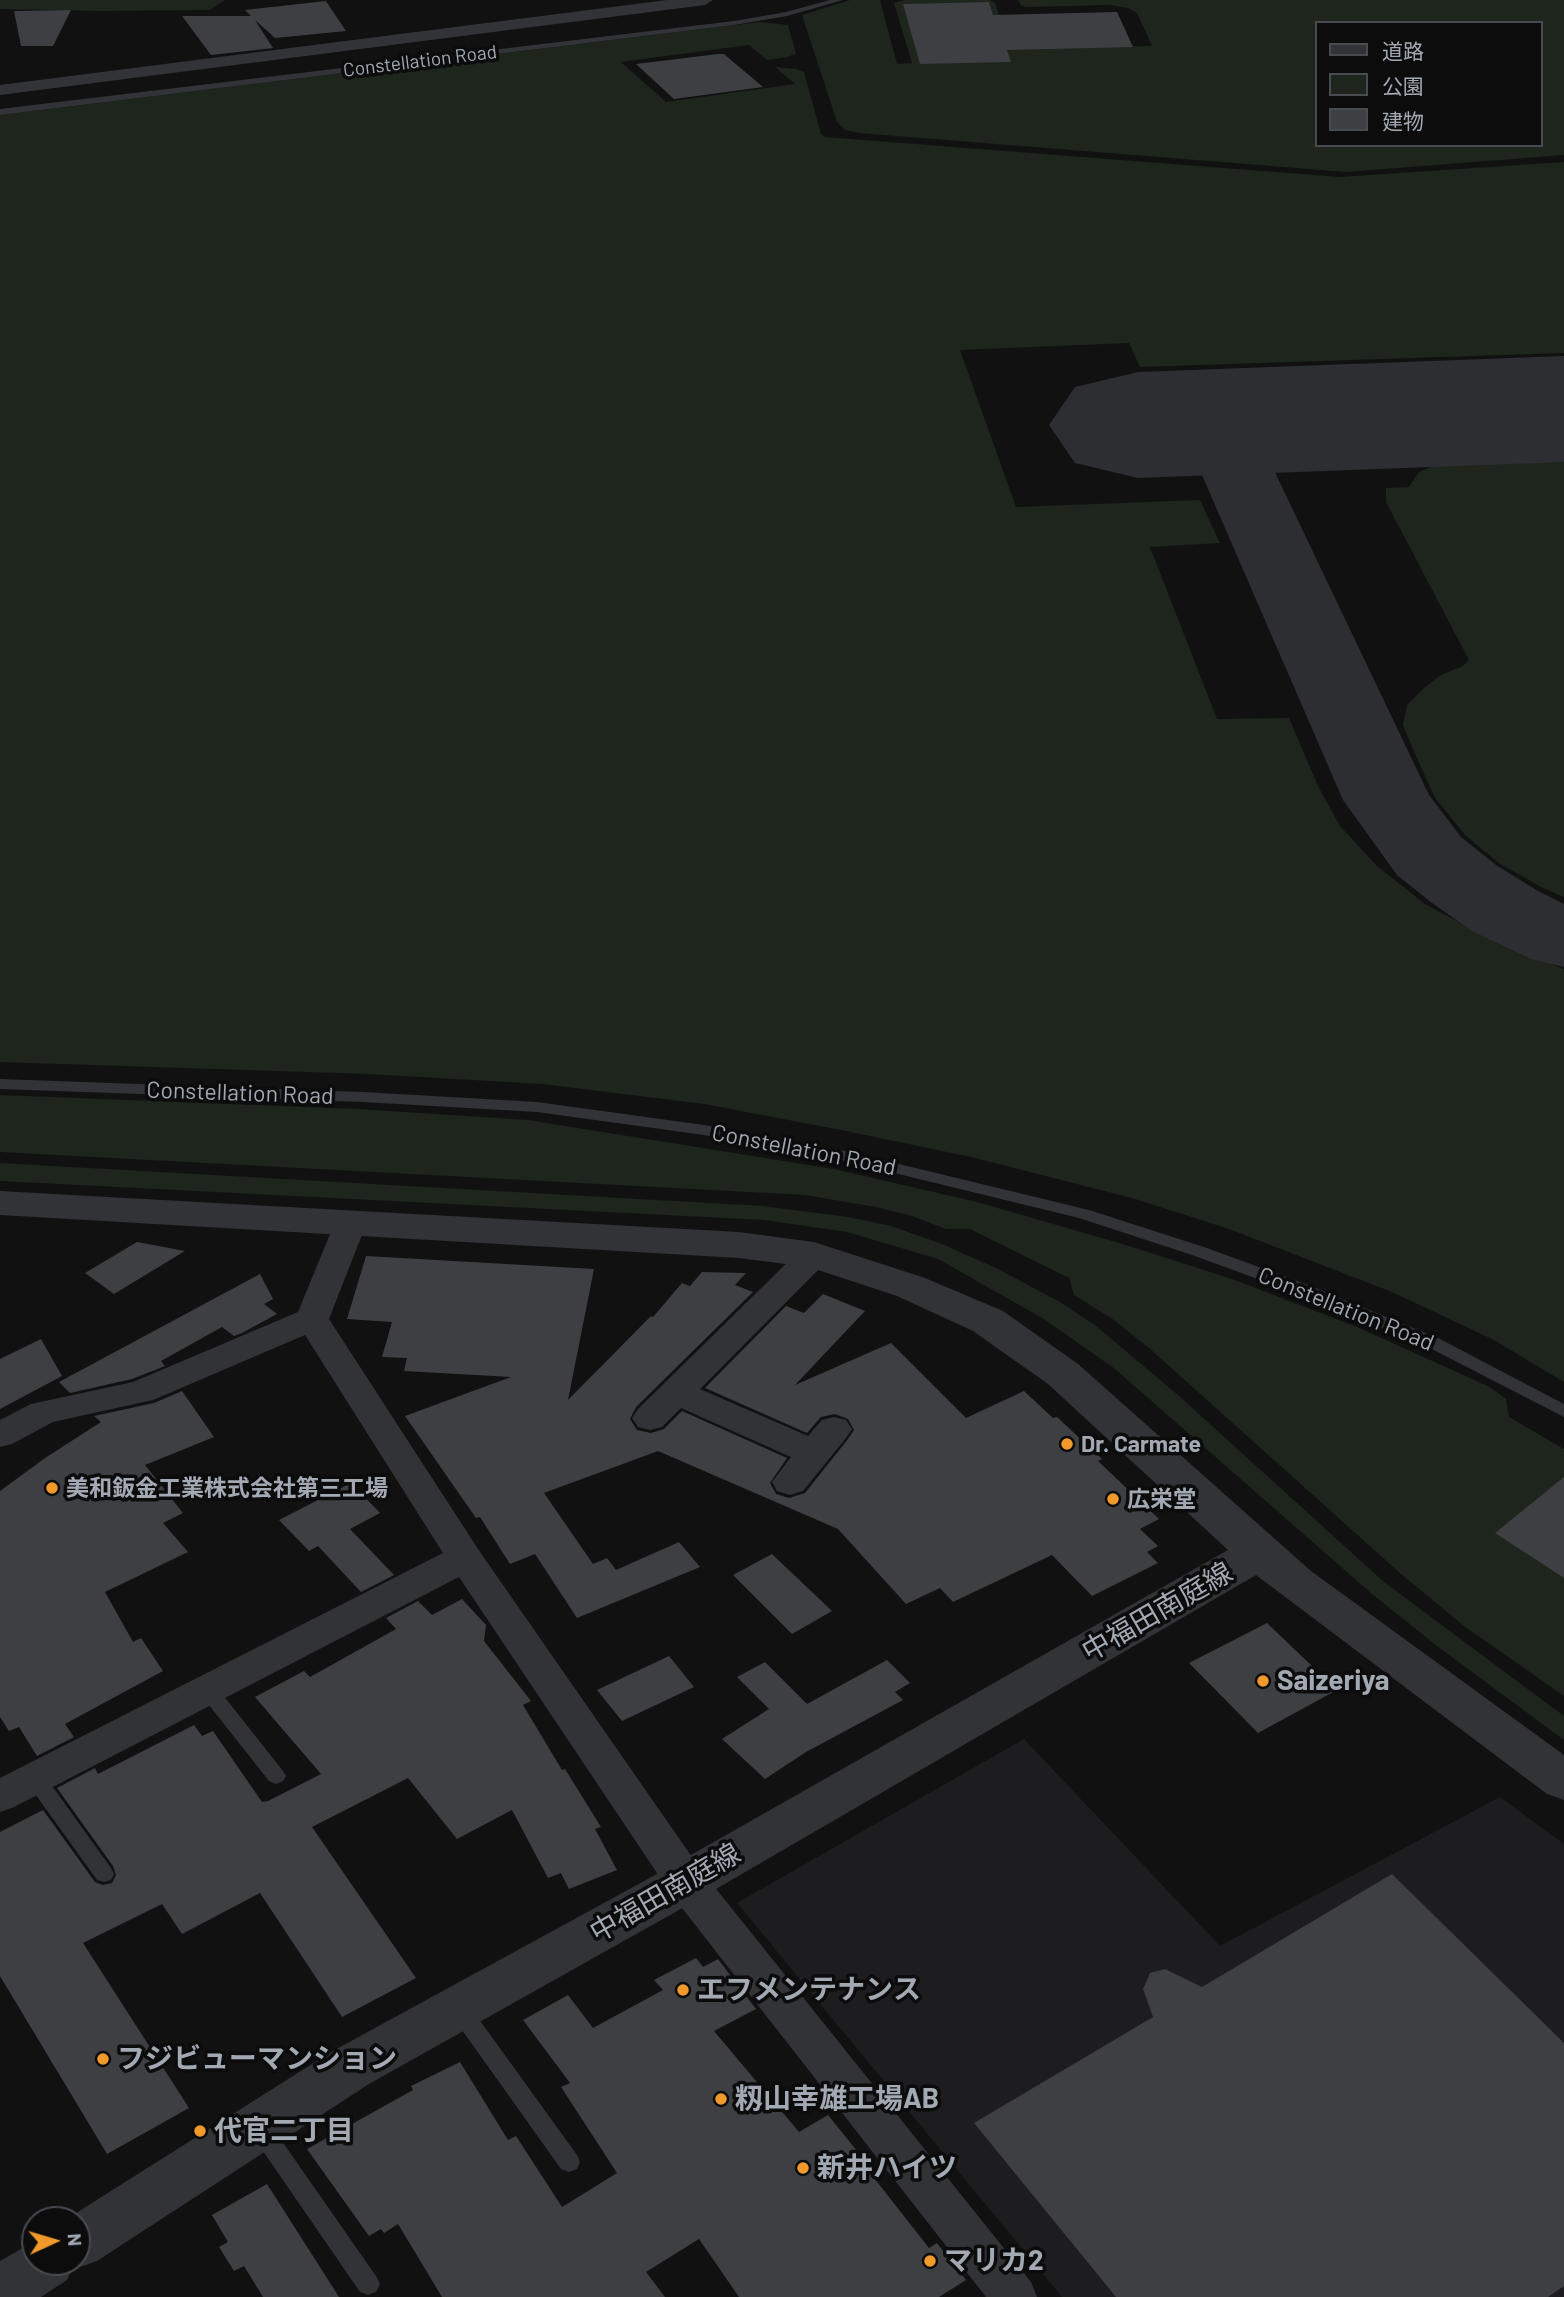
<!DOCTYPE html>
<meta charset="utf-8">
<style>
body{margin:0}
#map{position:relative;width:1564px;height:2297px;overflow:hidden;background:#111112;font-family:Barlow,"Noto Sans JP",sans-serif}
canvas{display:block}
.legend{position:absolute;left:1315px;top:21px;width:228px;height:126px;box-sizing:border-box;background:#0c0c0d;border:2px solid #484b4f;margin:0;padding:9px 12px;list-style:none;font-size:21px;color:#a2a9b3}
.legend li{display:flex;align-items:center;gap:14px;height:35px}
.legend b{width:35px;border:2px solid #484b4f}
.north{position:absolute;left:21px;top:2206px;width:70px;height:70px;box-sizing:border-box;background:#0c0c0d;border:2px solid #484b4f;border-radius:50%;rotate:86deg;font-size:19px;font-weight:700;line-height:28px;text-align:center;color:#a2a9b3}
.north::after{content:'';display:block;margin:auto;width:24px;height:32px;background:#f1992a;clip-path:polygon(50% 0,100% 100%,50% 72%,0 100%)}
</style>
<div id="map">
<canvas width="1564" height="2297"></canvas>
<ul class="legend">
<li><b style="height:9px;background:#323337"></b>道路</li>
<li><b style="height:19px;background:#1d251d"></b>公園</li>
<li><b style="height:19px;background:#3d3f42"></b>建物</li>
</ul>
<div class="north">N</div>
</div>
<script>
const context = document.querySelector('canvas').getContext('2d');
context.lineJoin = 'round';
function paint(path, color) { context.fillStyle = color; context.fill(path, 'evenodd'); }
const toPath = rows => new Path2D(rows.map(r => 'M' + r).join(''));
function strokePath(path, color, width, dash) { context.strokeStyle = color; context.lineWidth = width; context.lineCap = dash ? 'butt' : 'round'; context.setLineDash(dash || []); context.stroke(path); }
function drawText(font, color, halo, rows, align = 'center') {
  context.font = font + ' Barlow,"Noto Sans JP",sans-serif'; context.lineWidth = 7; context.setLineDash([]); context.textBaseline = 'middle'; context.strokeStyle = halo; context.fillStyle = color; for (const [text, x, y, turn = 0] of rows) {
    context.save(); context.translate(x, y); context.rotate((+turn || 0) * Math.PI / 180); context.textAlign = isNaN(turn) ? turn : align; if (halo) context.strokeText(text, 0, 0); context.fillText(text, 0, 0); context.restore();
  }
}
const built = toPath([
 [1024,1739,1220,1946,1500,1797,1564,1844,1564,2297,1062,2297,737,1903]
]);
const green = toPath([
 [0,0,225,0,210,10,100,11,0,9],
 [850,0,880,0,897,64,912,63,894,3,904,0,990,0,995,3,1008,41,1039,48,1152,46,1137,13,1128,8,1110,5,1026,7,1021,5,1018,0,1564,0,1564,155,1346,172,859,133,845,130,837,122,802,15],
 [1317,23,1541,23,1541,145,1317,145],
 [760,22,788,25,796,53,788,57,767,60,749,45,621,62,666,102,795,84,775,67,796,69,804,72,821,134,825,137,1340,177,1564,162,1564,353,1140,367,1129,343,960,350,1016,507,1200,500,1220,543,1150,547,1217,719,1289,718,1318,786,1340,826,1377,866,1425,904,1490,939,1564,969,1564,1382,1494,1340,1392,1292,1229,1229,1132,1198,971,1157,841,1130,704,1104,542,1084,368,1074,0,1062,0,115],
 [1564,458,1564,897,1541,887,1500,864,1466,836,1435,798,1415,754,1403,725,1407,705,1425,687,1441,675,1463,666,1469,660,1386,502,1386,488,1409,487,1419,472,1434,466,1457,462],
 [0,1095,358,1109,528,1120,834,1169,977,1202,1126,1245,1232,1279,1357,1327,1490,1387,1506,1399,1509,1417,1564,1449,1564,1696,1464,1626,1401,1574,1149,1348,1114,1320,1074,1295,1069,1278,970,1229,946,1229,912,1216,876,1207,805,1195,0,1152],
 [0,1163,763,1206,848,1217,891,1226,942,1244,998,1269,1060,1302,1096,1326,1178,1395,1384,1582,1564,1716,1564,1740,1437,1646,1372,1594,1115,1369,1044,1319,938,1259,847,1232,764,1220,0,1181]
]);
const taxiway = toPath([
 [1215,401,1240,407,1251,422,1429,795,1461,837,1496,865,1538,891,1564,904,1564,967,1531,959,1472,931,1432,903,1397,875,1343,800,1179,422,1190,407,1215,401]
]);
const runway = toPath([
 [1564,356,1564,462,1138,478,1075,463,1049,425,1075,387,1138,372,1564,356]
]);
const building = toPath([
 [326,1,346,31,275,38,255,20,273,48,211,55,182,16,251,16,245,10],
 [989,2,993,15,1117,12,1133,47,1007,50,1011,62,920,64,903,4],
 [71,10,53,46,21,46,14,11],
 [718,54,724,54,763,87,674,99,636,64],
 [137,1242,185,1251,114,1294,85,1273],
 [366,1256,594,1269,568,1400,651,1316,653,1317,682,1283,690,1286,702,1272,746,1273,735,1285,753,1292,636,1407,630,1419,637,1430,651,1433,664,1429,682,1411,787,1458,770,1483,776,1494,789,1498,805,1493,848,1439,854,1430,848,1419,835,1414,821,1417,807,1433,705,1388,786,1306,804,1313,823,1294,865,1311,795,1385,891,1343,966,1418,1024,1391,1053,1418,1057,1417,1102,1459,1098,1461,1159,1519,1140,1529,1158,1546,1147,1552,1158,1563,1092,1596,1052,1555,953,1602,940,1588,906,1604,838,1529,658,1451,544,1493,593,1564,607,1558,616,1570,679,1542,700,1567,577,1618,535,1554,510,1564,480,1517,476,1518,405,1416,511,1377,404,1371,407,1358,382,1357,392,1322,347,1319],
 [260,1274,273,1299,264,1304,277,1314,242,1333,234,1336,222,1327,161,1361,165,1366,132,1379,70,1393,59,1382],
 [41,1339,62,1376,0,1409,0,1359],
 [182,1391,214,1437,145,1465,183,1513,163,1523,188,1552,105,1592,133,1642,141,1638,163,1671,65,1724,74,1737,37,1756,19,1727,9,1731,0,1717,0,1491,45,1458,101,1422,94,1416,154,1403],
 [1564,1477,1564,1578,1495,1533],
 [351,1483,380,1513,350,1529,394,1575,361,1592,318,1546,309,1551,279,1520],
 [772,1554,832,1611,792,1634,733,1575],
 [462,1599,486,1625,484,1641,531,1701,523,1705,562,1770,565,1769,601,1827,595,1829,617,1870,569,1889,561,1873,548,1878,512,1810,457,1839,408,1778,312,1827,416,1978,342,2017,260,1893,182,1934,162,1904,83,1943,189,2108,107,2154,0,1976,0,1832,43,1810,95,1882,103,1885,112,1883,116,1875,113,1866,57,1788,95,1768,98,1774,194,1725,202,1736,213,1731,262,1802,268,1801,321,1774,255,1697,304,1671,310,1677,396,1629,386,1618,418,1601,432,1615],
 [1267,1623,1337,1690,1258,1733,1189,1663],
 [669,1656,694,1687,622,1721,597,1690],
 [887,1660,910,1683,895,1692,903,1700,806,1752,765,1779,722,1739,769,1709,737,1677,765,1662,807,1704],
 [1392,1874,1564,2043,1564,2286,1548,2297,1116,2297,974,2123,1153,2017,1143,1989,1150,1973,1165,1969,1202,1987],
 [696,1958,703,1967,718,1959,756,2009,714,2031,799,2132,828,2115,870,2167,867,2169,929,2248,937,2243,966,2280,939,2297,739,2297,699,2239,646,2272,665,2297,442,2297,398,2224,384,2233,381,2229,369,2236,307,2149,413,2090,411,2086,460,2062,508,2140,516,2136,562,2207,617,2173,561,2087,570,2083,523,2020,568,1995,593,2028,663,1990,654,1980],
 [267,2184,339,2297,263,2297,244,2266,234,2271,219,2247,228,2242,212,2215]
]);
const service = toPath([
 [830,0,843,0,787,16,734,25,0,115,0,109,734,21,786,12,830,0],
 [0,1079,363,1092,537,1102,704,1125,845,1151,1089,1210,1204,1247,1311,1286,1440,1339,1564,1404,1564,1417,1428,1347,1299,1294,1192,1255,1079,1218,845,1161,704,1135,537,1112,363,1102,0,1089,0,1079],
 [208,1683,215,1685,283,1771,286,1776,283,1781,276,1784,269,1781,201,1695,198,1690,201,1685,208,1683],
 [35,1770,42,1772,111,1868,114,1874,111,1880,104,1882,97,1880,28,1784,25,1778,28,1772,35,1770],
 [460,2001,468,2004,577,2155,580,2162,577,2169,569,2172,561,2169,452,2016,449,2010,452,2004,460,2001],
 [262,2121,270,2124,376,2276,380,2284,376,2292,368,2295,360,2292,254,2138,251,2131,254,2124,262,2121]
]);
const minor = toPath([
 [667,0,713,0,705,5,0,95,0,85,667,0],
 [351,1212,362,1215,367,1222,329,1319,478,1549,701,1870,1031,2282,1037,2297,986,2297,671,1894,459,1577,14,1807,0,1812,0,1778,443,1553,305,1335,153,1400,53,1422,12,1444,0,1447,0,1420,31,1404,133,1382,298,1312,335,1222,340,1215,351,1212],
 [814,1244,826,1248,830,1255,826,1262,700,1389,808,1436,822,1420,834,1417,846,1420,852,1429,846,1438,803,1491,790,1495,777,1491,772,1482,791,1457,681,1408,662,1427,650,1430,638,1427,632,1418,638,1409,802,1248,814,1244]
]);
const tertiary = toPath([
 [0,1191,739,1232,814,1242,925,1278,1003,1311,1078,1364,1311,1571,1564,1755,1564,1800,1547,1794,1256,1575,704,1896,369,2084,97,2261,77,2268,73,2267,67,2280,41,2297,0,2297,0,2261,35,2241,35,2262,77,2262,77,2220,65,2220,331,2052,668,1868,1228,1550,1048,1384,973,1331,897,1296,809,1267,739,1258,0,1215,0,1191]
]);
const markers = [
 [1067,1444,7,"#f1992a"],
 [52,1488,7,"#f1992a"],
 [1113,1499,7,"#f1992a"],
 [1263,1681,7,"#f1992a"],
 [683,1990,7,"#f1992a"],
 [103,2059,7,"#f1992a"],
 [721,2099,7,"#f1992a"],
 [200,2131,7,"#f1992a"],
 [803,2168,7,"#f1992a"],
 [930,2261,7,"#f1992a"]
];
const farStreetnames = [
 ["Constellation Road",420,61,-7]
];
const streetNames = [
 ["Constellation Road",240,1093,2],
 ["Constellation Road",804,1150,11],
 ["Constellation Road",1346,1309,22]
];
const poiNames = [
 ["Dr. Carmate",1081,1444],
 ["美和鈑金工業株式会社第三工場",66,1488],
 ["広栄堂",1127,1499]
];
const nearStreetnames = [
 ["中福田南庭線",1157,1612,-30],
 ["中福田南庭線",665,1893,-30]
];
const nearPoinames = [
 ["Saizeriya",1277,1681],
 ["エフメンテナンス",697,1990],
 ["フジビューマンション",117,2059],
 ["籾山幸雄工場AB",735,2099],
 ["代官二丁目",214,2131],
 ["新井ハイツ",817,2168],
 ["マリカ2",944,2261]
];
paint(built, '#1d1d1f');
paint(green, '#1d251d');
paint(taxiway, '#2d2e31');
paint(runway, '#2d2e31');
paint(building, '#3d3f42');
paint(service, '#323337');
paint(minor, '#323337');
paint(tertiary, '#323337');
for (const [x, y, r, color] of markers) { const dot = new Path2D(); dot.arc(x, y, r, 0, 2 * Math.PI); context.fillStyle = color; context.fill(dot); strokePath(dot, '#0c0c0d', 2.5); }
drawText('19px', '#a2a9b3', '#0c0c0d', farStreetnames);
drawText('23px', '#a2a9b3', '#0c0c0d', streetNames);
drawText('bold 23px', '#a2a9b3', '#0c0c0d', poiNames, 'left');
drawText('28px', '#a2a9b3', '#0c0c0d', nearStreetnames);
drawText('bold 28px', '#a2a9b3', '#0c0c0d', nearPoinames, 'left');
</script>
